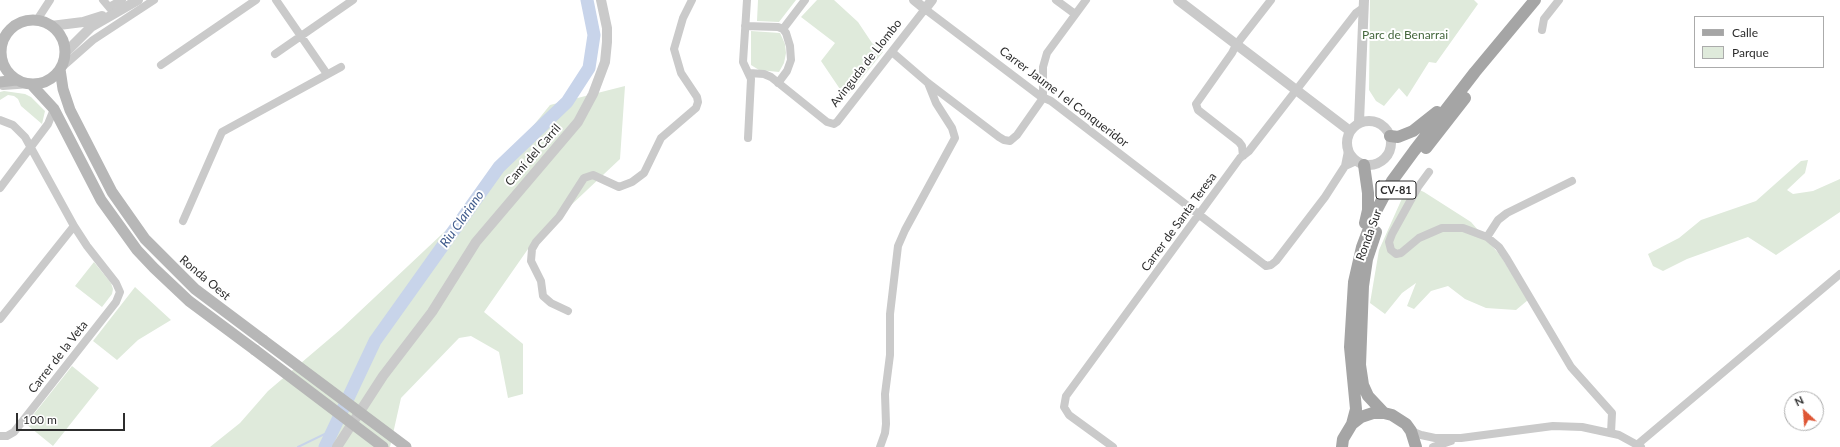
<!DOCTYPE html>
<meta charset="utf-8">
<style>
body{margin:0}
#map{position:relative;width:1840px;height:447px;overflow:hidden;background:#fff;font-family:Lato,sans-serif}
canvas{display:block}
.legend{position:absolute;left:1694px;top:16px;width:130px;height:52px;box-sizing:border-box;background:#fff;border:1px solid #ababab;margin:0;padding:5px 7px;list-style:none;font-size:12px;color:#2d2d2d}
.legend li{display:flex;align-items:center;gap:8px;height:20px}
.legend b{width:20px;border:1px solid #ababab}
.north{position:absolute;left:1784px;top:391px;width:40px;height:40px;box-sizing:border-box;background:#fff;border:1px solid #ababab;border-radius:50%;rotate:334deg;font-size:11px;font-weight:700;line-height:16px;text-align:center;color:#2d2d2d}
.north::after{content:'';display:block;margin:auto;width:14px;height:18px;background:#de5635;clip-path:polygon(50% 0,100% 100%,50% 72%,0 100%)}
.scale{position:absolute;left:16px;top:413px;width:109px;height:18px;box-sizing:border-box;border:2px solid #2d2d2d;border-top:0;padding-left:5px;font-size:12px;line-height:14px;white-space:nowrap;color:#2d2d2d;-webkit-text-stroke:3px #fff;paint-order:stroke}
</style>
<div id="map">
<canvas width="1840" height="447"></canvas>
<ul class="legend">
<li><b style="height:5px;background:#a5a5a5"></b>Calle</li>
<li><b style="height:11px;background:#dfeadb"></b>Parque</li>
</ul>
<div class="north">N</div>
<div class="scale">100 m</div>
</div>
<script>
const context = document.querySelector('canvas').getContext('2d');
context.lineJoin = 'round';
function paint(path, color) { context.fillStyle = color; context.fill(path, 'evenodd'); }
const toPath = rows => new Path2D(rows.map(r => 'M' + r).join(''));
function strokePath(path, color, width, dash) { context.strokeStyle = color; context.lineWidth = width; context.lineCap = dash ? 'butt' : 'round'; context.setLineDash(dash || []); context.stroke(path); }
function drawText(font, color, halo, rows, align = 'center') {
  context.font = font + ' Lato,sans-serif'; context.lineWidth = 4; context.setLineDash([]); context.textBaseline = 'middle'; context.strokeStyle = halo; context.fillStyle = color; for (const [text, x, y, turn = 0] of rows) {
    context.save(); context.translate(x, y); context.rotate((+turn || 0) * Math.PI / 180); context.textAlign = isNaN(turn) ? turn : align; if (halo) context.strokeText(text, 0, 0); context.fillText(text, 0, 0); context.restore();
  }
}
const green = toPath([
 [758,0,796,0,779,22,757,21],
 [817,0,834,0,858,22,872,43,883,52,846,98,821,61,835,43,801,17],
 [1370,0,1474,0,1478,4,1436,63,1429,62,1407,97,1399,88,1384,106,1376,101,1369,90],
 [751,31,780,33,785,44,786,53,784,63,779,72,759,70,751,65],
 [625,86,620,159,535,239,484,312,523,344,523,394,508,398,499,352,471,336,459,338,401,398,390,447,210,447,240,423,268,391,341,329,458,219,550,105],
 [4,91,25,94,31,97,45,111,42,124,21,106,18,99,14,96,8,95,0,100,0,92],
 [1808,160,1805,173,1787,190,1793,194,1813,191,1840,179,1840,212,1776,255,1748,237,1687,259,1663,271,1653,266,1648,254,1679,238,1701,220,1756,201,1801,161],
 [1408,185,1424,192,1471,222,1500,255,1528,300,1516,310,1486,308,1465,299,1448,286,1431,291,1414,309,1407,306,1416,283,1402,293,1385,314,1370,303,1379,250],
 [94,262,111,283,113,289,112,294,102,307,75,286],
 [135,287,171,320,138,340,117,360,93,341],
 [72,366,99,388,53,446,26,424]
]);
const stream = toPath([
 [298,447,333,430]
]);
const river = toPath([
 [325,447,375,341,499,167,567,102,589,68,594,35,587,0]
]);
const minor = toPath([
 [103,0,114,13],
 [276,0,327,74],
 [747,0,743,62,751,79,748,138],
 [1056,0,1075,14],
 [109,7,122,0],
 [37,20,50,0],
 [745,26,778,27,783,29,786,33,790,46,791,60,787,71,778,83],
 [783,29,805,0],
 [1542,30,1544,19,1559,0],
 [892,52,928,83,999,137,1004,140,1010,141,1017,135,1043,98,1043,67,1047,53,1086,0],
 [275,54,353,0],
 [161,65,256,0],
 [60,69,93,40,154,0],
 [749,73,764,74,771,77,827,122,834,124,837,122,925,9,1040,96,1051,101,1266,266,1271,265,1276,261,1325,197,1345,166,1356,161],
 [3,86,31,84],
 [0,120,13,125,25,137,74,226,87,246,116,283,120,292,116,302,14,432,7,436,0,436],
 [1243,156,1242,146,1239,142,1198,110,1196,104,1232,53,1236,45,1271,0],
 [1345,166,1348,151],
 [1429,172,1418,187,1392,234,1389,242,1391,250,1396,254,1401,253,1419,238,1442,228,1463,228,1487,237,1499,247,1507,259,1571,367,1612,413,1611,433],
 [0,188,48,124,54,109],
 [183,221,222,132,341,67],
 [1487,237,1498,220,1507,213,1572,181],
 [568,311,551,303,543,296,541,281,531,261,532,249,536,242,559,217,584,178,593,175,619,187,632,182,644,173,661,138,696,108,698,102,697,97,681,73,674,49,683,18,692,0],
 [0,319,74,226],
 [1411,431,1421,435,1435,438,1461,438,1553,426,1582,427,1619,435,1641,447],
 [1638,444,1840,274],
 [880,447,885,433,886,424,885,394,890,355,890,314,898,246,905,230,955,138,952,128,936,103,928,83],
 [1113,447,1069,415,1064,407,1066,396,1240,158,1249,151,1356,13,1363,8],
 [1433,447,1451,441]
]);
const tertiary = toPath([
 [914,0,925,9,932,0],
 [1178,0,1350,131],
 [51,26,83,22,102,16],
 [65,53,91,27,138,0],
 '1347 143a22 22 0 1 1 44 0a22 22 0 1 1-44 0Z',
 [1359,122,1364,0],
 [337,447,383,376,432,312,476,242,578,122,593,94,605,62,607,42,607,28,601,0]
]);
const secondary = toPath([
 '1 52a32 32 0 1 1 64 0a32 32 0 1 1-64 0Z',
 [60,69,63,89,70,110,112,192,145,239,195,289,263,340],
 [0,82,16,80],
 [31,84,54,109,101,200,137,250,154,268,189,301,255,350]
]);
const primary = toPath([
 [1390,136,1398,137,1413,131,1437,112],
 [1426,148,1465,98],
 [1364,165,1368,193,1368,210,1365,223],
 [1376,232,1367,259,1363,286,1360,365,1363,385,1368,396,1384,413],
 [1352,424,1356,409,1350,347,1354,282,1362,247,1374,215,1392,181,1414,151,1475,72,1535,0],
 [1342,447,1343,439,1352,424,1361,417,1373,413,1384,413,1392,415,1406,424,1411,431,1416,447]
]);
const secondaryBridge = toPath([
 [263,340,406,447],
 [255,350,383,447]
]);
const shields = [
 [1396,190,40]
];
const shieldNames = [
 ["CV-81",1396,190]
];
const parkNames = [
 ["Parc de Benarrai",1405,35]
];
const streetNames = [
 ["Avinguda de Llombo",866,63,-52],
 ["Carrer Jaume I el Conqueridor",1064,97,37],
 ["Camí del Carril",533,155,-49],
 ["Carrer de Santa Teresa",1179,222,-54],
 ["Ronda Sur",1369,235,-70],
 ["Ronda Oest",205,278,40],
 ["Carrer de la Veta",58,357,-52]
];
const waterNames = [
 ["Riu Clariano",462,219,-55]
];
paint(green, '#dfeadb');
strokePath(stream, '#c8d4ea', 2);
strokePath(river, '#c8d4ea', 13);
strokePath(minor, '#cacaca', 8);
strokePath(tertiary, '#cacaca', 10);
strokePath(secondary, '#b7b7b7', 11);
strokePath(primary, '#a5a5a5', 12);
strokePath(secondaryBridge, '#b7b7b7', 11);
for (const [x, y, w] of shields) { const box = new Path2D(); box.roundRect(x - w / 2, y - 9, w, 18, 3); context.fillStyle = '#fff'; context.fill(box); strokePath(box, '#2d2d2d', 1); }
drawText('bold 11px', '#2d2d2d', null, shieldNames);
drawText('12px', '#45673d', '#fff', parkNames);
drawText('12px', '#2d2d2d', '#fff', streetNames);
drawText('italic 13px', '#3f5a8c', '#fff', waterNames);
</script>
